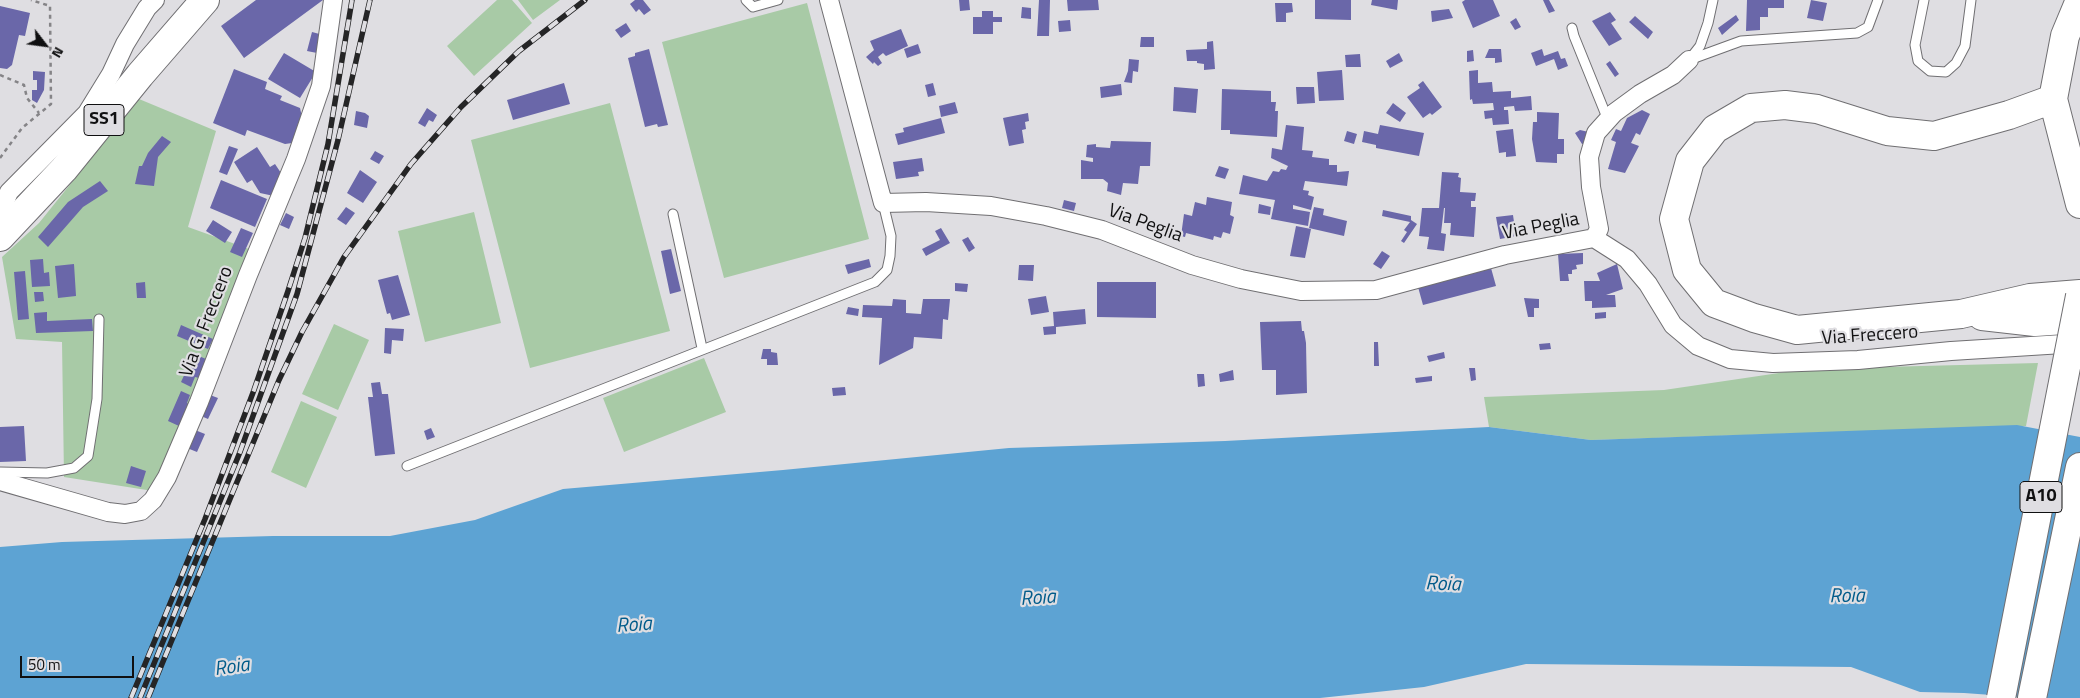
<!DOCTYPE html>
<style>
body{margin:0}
#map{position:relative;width:2080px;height:698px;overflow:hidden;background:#dfdee2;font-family:"Titillium Web",sans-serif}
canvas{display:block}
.north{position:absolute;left:20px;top:20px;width:50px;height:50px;-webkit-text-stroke:4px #dfdee2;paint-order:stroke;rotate:120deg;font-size:14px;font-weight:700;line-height:20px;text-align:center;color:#101011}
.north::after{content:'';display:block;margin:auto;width:18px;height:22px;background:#101011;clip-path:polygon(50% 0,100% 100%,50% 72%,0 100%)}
.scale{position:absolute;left:20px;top:656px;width:114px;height:22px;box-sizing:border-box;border:2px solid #101011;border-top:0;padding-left:6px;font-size:15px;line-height:18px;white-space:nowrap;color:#101011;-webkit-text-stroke:4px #dfdee2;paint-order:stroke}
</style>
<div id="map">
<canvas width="2080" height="698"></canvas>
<div class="north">N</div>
<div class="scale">50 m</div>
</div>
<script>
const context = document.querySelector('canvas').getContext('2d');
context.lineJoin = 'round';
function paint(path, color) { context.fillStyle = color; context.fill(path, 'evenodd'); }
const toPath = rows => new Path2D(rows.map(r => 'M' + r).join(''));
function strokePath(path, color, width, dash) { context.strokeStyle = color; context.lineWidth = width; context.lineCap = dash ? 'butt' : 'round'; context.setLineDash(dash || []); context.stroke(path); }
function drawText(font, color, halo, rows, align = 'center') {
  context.font = font + ' "Titillium Web",sans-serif'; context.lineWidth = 4.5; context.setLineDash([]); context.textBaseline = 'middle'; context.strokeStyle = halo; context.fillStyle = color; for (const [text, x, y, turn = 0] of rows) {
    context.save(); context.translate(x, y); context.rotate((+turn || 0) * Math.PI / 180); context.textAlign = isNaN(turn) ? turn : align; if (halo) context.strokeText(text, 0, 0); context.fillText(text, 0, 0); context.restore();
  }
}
const green = toPath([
 [497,0,512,0,532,23,474,76,447,46],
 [518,0,560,0,533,20],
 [807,3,869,239,724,278,662,42],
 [139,99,216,131,188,227,249,249,218,333,153,491,64,477,62,342,16,339,2,257,39,223],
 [610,103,670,331,530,368,471,140],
 [474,212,501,323,425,342,398,231],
 [334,324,369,340,338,410,302,394],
 [704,358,726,412,624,452,603,398],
 [2038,363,2026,426,1591,440,1489,427,1484,397,1664,390,1806,369],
 [301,401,337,417,306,488,271,472]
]);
const water = toPath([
 [2017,425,2080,437,2080,698,2033,698,1964,693,1920,692,1851,667,1526,664,1424,687,1320,698,0,698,0,547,62,542,273,536,390,536,475,520,563,489,783,470,1009,448,1225,441,1489,427,1591,440]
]);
const building = toPath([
 [256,0,323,0,244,58,221,26],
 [635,0,643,0,651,10,644,15,639,9,636,12,630,4],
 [959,0,969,0,970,10,960,11],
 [1039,0,1050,0,1049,36,1037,36],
 [1067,0,1098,0,1099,10,1068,11],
 [1315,0,1351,0,1351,20,1315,19],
 [1372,0,1398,0,1397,10,1371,5],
 [1465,0,1493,0,1500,16,1473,28,1462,2],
 [1543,0,1549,0,1555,11,1549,13],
 [1747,0,1784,0,1784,8,1768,8,1768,17,1760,17,1760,30,1746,31],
 [1811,0,1827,3,1823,21,1807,18],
 [1275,3,1292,3,1293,12,1286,13,1286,22,1276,22],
 [0,6,30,13,25,36,19,35,12,65,7,69,0,68],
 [1022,7,1031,8,1031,19,1021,18],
 [1449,9,1453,18,1432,22,1431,11],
 [982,11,993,11,993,17,1002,17,1002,22,993,22,993,34,973,34,973,17,982,17],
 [1610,12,1616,20,1611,23,1622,39,1609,46,1592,21],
 [1736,15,1739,20,1722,35,1718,28],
 [1635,16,1653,32,1648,39,1629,22],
 [1516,18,1521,27,1515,30,1510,22],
 [1070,20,1071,31,1059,32,1058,21],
 [626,23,631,31,621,38,615,30],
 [901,29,908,46,886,56,883,53,878,57,882,63,878,66,874,62,873,64,866,57,874,50,870,41],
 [312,32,327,36,322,54,307,51],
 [1141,37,1154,37,1154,47,1140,47],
 [1213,41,1215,69,1204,70,1204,64,1197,63,1197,61,1187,61,1186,50,1207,49,1207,42],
 [918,44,921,53,907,58,904,49],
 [649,49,668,125,658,127,657,124,645,127,628,58,635,56,635,53],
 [1489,49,1501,49,1502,62,1495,63,1495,58,1485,58],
 [1542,49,1544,56,1558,51,1561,59,1565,58,1568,66,1558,70,1554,59,1536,66,1531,53],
 [1473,50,1474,61,1467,62,1467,51],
 [284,53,316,72,300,98,268,79],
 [1399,53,1403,61,1390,68,1386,61],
 [1360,54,1361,67,1346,67,1345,55],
 [1129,59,1139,60,1138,72,1133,71,1132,83,1124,82,1128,71],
 [1610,61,1619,74,1615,77,1606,64],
 [234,69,267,82,265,89,282,96,280,100,300,108,302,117,292,143,285,144,247,130,245,136,213,123],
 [1342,70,1344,100,1319,101,1317,72],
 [1478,70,1478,83,1492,82,1493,92,1511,91,1511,98,1531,96,1532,110,1515,111,1514,106,1504,107,1504,110,1508,110,1509,124,1493,125,1492,118,1485,119,1484,111,1494,110,1493,103,1473,104,1472,99,1470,100,1469,71],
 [33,71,45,72,44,90,37,103,32,100,32,90,37,90,37,80,33,80],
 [1423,81,1442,107,1432,115,1430,113,1423,118,1407,97,1420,88,1418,85],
 [564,83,570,104,513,120,507,100],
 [933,83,936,95,928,97,925,85],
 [1121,84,1122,95,1101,98,1100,87],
 [1174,87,1198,89,1196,113,1173,111],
 [1296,87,1314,87,1315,103,1297,104],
 [1222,89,1271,91,1271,102,1276,102,1275,111,1278,111,1277,137,1230,134,1230,130,1221,130],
 [955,102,958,113,941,117,939,106],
 [1393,103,1406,113,1400,122,1386,113],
 [427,108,437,115,433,122,429,120,425,127,418,123],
 [1642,110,1650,114,1640,135,1636,133,1631,143,1639,146,1625,173,1608,169,1616,142,1611,140,1616,129,1621,131,1627,118],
 [356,111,365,113,369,116,367,128,354,125],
 [1537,112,1559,113,1558,139,1564,139,1564,154,1557,154,1557,163,1536,162,1532,139,1533,122,1537,122],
 [1028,113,1029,121,1025,122,1026,129,1022,130,1024,143,1009,146,1003,118],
 [941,118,945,133,898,145,895,134,904,132,903,128],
 [1286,125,1304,127,1302,150,1313,151,1312,157,1329,159,1329,165,1337,165,1337,172,1349,171,1347,186,1305,181,1303,190,1309,191,1308,195,1314,197,1311,210,1293,205,1293,209,1310,212,1308,226,1271,219,1275,200,1239,194,1243,175,1267,181,1273,171,1279,172,1281,169,1286,170,1288,166,1271,158,1272,148,1282,150],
 [1380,125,1424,133,1419,156,1376,148,1376,145,1362,142,1364,131,1378,134],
 [1513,129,1516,156,1506,157,1506,152,1499,153,1496,131],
 [1580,130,1593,133,1587,145,1582,144,1575,133],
 [1347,131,1357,134,1354,144,1344,141],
 [162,136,171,142,158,157,154,186,135,184,139,166,142,166,148,153],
 [1111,141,1151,142,1150,166,1140,166,1138,184,1123,183,1121,195,1107,191,1108,183,1103,179,1081,179,1081,160,1093,162,1093,158,1086,157,1087,145,1096,144,1096,147,1110,148],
 [229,146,238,149,227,175,219,172],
 [257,147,270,167,275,164,283,176,274,196,260,193,252,180,247,183,234,162],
 [375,151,384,156,379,164,370,159],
 [922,158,924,171,918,172,919,176,896,179,893,162],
 [1219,166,1229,169,1225,179,1215,176],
 [360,170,377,182,363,203,347,193],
 [1442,172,1459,173,1458,177,1461,178,1460,192,1476,193,1475,201,1471,201,1471,207,1476,207,1474,237,1450,235,1451,223,1444,223,1445,208,1444,208,1441,233,1446,234,1444,251,1427,249,1429,237,1419,236,1422,208,1439,208],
 [221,180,267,199,255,227,210,208],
 [100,181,108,191,83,207,48,247,38,237,68,202],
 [1207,197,1232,202,1230,215,1234,217,1230,234,1223,232,1221,238,1214,236,1213,240,1186,233,1185,237,1181,236,1184,214,1192,216,1195,202,1206,205],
 [1064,200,1076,203,1074,211,1062,208],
 [1259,204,1271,207,1270,215,1258,213],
 [346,207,355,213,346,225,337,219],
 [1314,207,1324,209,1323,215,1347,221,1344,236,1309,228],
 [1383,210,1411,216,1411,220,1417,224,1404,243,1401,241,1407,232,1404,230,1410,222,1382,216],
 [286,213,294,217,289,229,280,225],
 [1513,215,1516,236,1500,239,1496,217],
 [213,220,232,232,225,243,206,231],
 [1296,226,1311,229,1305,258,1290,256],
 [241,228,253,233,242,257,230,252],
 [941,228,950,243,926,256,922,249,940,240,935,231],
 [968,237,975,248,969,252,962,240],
 [671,249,681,291,670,294,661,251],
 [1382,251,1390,256,1381,269,1373,264],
 [1583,253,1583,264,1576,265,1577,269,1572,270,1572,274,1568,274,1569,281,1560,281,1558,254],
 [43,259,44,273,49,272,50,286,32,287,30,260],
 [869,259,871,267,848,274,845,265],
 [74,264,76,296,58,298,55,266],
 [1617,264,1623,289,1606,295,1615,295,1616,307,1592,308,1592,301,1585,301,1584,281,1600,281,1597,273],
 [1019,265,1034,265,1033,281,1018,280],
 [1491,268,1496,286,1423,305,1418,287],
 [25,271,29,319,18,320,14,272],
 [398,275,410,315,392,320,390,313,387,314,378,280],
 [145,282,146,298,137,298,136,283],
 [1097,282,1156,282,1156,318,1097,317],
 [955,283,968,284,967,292,955,291],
 [34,292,43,292,44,301,35,302],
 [1046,296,1049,312,1031,315,1028,299],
 [1524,298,1539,299,1539,308,1534,308,1534,317,1528,317],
 [893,299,906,300,906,313,921,314,923,299,950,299,948,320,943,319,942,339,914,337,913,348,879,365,882,318,862,317,863,305,892,306],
 [848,307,859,309,858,316,846,314],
 [1085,309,1086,324,1056,327,1056,334,1044,335,1043,327,1054,326,1053,312],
 [47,312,47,321,92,319,93,331,36,333,34,313],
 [1606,312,1606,318,1595,319,1595,313],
 [1301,321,1302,331,1304,331,1306,343,1307,393,1276,395,1276,370,1262,370,1260,322],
 [181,325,213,339,208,349,177,336],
 [385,328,404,329,403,341,392,340,391,354,384,353],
 [1374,342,1378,342,1379,366,1374,366],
 [1550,343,1551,349,1540,350,1539,344],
 [763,349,771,349,771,352,777,353,778,365,767,365,767,359,761,359],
 [1444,352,1445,358,1429,362,1427,356],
 [194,354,206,359,199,378,195,377,191,387,181,382],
 [1469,368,1475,368,1476,380,1471,381],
 [1233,370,1234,380,1220,382,1219,374],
 [1197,374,1204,374,1205,386,1198,387],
 [1432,376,1432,381,1416,383,1415,378],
 [380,382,382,394,388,394,395,454,375,456,368,397,373,397,371,383],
 [845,387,846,395,833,396,832,388],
 [181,391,190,395,187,403,189,404,179,426,168,421],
 [210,395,218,398,208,419,201,416],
 [24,426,26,461,0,462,0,427],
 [431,428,435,437,427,440,424,431],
 [195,430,205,434,197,452,187,448],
 [131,466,146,471,141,487,126,483]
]);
const path = toPath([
 [0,75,24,85,27,98,39,113],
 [0,158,22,128,51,104,50,6,31,0]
]);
const service = toPath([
 [746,0,753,7,778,0],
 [1924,0,1915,45,1918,61,1930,71,1946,72,1956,63,1965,46,1971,0],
 [1572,28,1574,36,1608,120],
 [1689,60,1741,41,1857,33,1868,27,1878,0],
 [1689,60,1700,46,1708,23,1713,0],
 [673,214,702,348],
 [407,466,875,282,887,270,890,256,891,236,883,203],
 [0,472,47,473,74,468,88,456,97,399,99,319]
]);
const minor = toPath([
 [829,0,883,203,926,202,991,206,1046,216,1102,230,1192,265,1241,279,1301,291,1376,290,1505,255,1594,238,1627,259,1648,284,1673,325,1698,346,1730,359,1773,363,1858,360,1951,351,2079,343],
 [0,212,9,192,87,113,111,74,125,44,147,8,155,0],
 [1594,238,1599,229,1591,187,1589,157,1596,133,1614,113,1640,94,1673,75,1689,60],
 [0,481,108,512,125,514,141,511,153,500,167,477,199,402,248,275,296,159,321,86,333,0]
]);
const primary = toPath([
 [0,237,64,169,140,75,205,0]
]);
const motorway = toPath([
 [2080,0,2065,36,2053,99,2080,204],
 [2053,99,2009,115,1934,136,1887,131,1817,109,1785,105,1751,108,1715,129,1690,161,1674,219,1687,270,1714,303,1754,318,1797,330,1961,314,2030,298,2080,294],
 [1982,316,2035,322,2080,319],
 [2032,698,2080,467]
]);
const rail = toPath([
 [131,698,205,519,254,390,288,291,305,238,328,144,352,0],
 [140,698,240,452,297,294,338,140,370,0],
 [148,698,279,380,302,332,344,257,411,164,461,107,519,51,585,0]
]);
const motorwayBridge = toPath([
 [2001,698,2080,296]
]);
const shields = [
 [104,120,40],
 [2041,497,42]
];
const shieldNames = [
 ["SS1",104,120],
 ["A10",2041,497]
];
const streetNames = [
 ["Via Peglia",1145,224,20],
 ["Via Peglia",1541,227,-11],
 ["Via G. Freccero",207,322,-69],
 ["Via Freccero",1870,336,-4]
];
const waterNames = [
 ["Roia",1443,585,2],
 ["Roia",1847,597,-1],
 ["Roia",1038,599,-4],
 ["Roia",634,626,-4],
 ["Roia",232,668,-8]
];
paint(green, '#a8caa6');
paint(water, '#5da3d3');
paint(building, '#6a67a9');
strokePath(service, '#706f72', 11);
strokePath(minor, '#706f72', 20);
strokePath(primary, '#706f72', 30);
strokePath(motorway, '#706f72', 30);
strokePath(path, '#858487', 2.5, [4, 4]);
strokePath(service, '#fff', 9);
strokePath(minor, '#fff', 18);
strokePath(primary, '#fff', 28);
strokePath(motorway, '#fff', 28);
strokePath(rail, '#252526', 5.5);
strokePath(rail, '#dfdee2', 4, [11]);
strokePath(motorwayBridge, '#706f72', 30, []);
strokePath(motorwayBridge, '#fff', 28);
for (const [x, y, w] of shields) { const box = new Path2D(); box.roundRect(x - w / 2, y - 15.5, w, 31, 4); context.fillStyle = '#dfdee2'; context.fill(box); strokePath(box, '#101011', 1); }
drawText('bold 18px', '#101011', null, shieldNames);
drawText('19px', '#101011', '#dfdee2', streetNames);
drawText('italic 20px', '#015b8a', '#dfdee2', waterNames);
</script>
